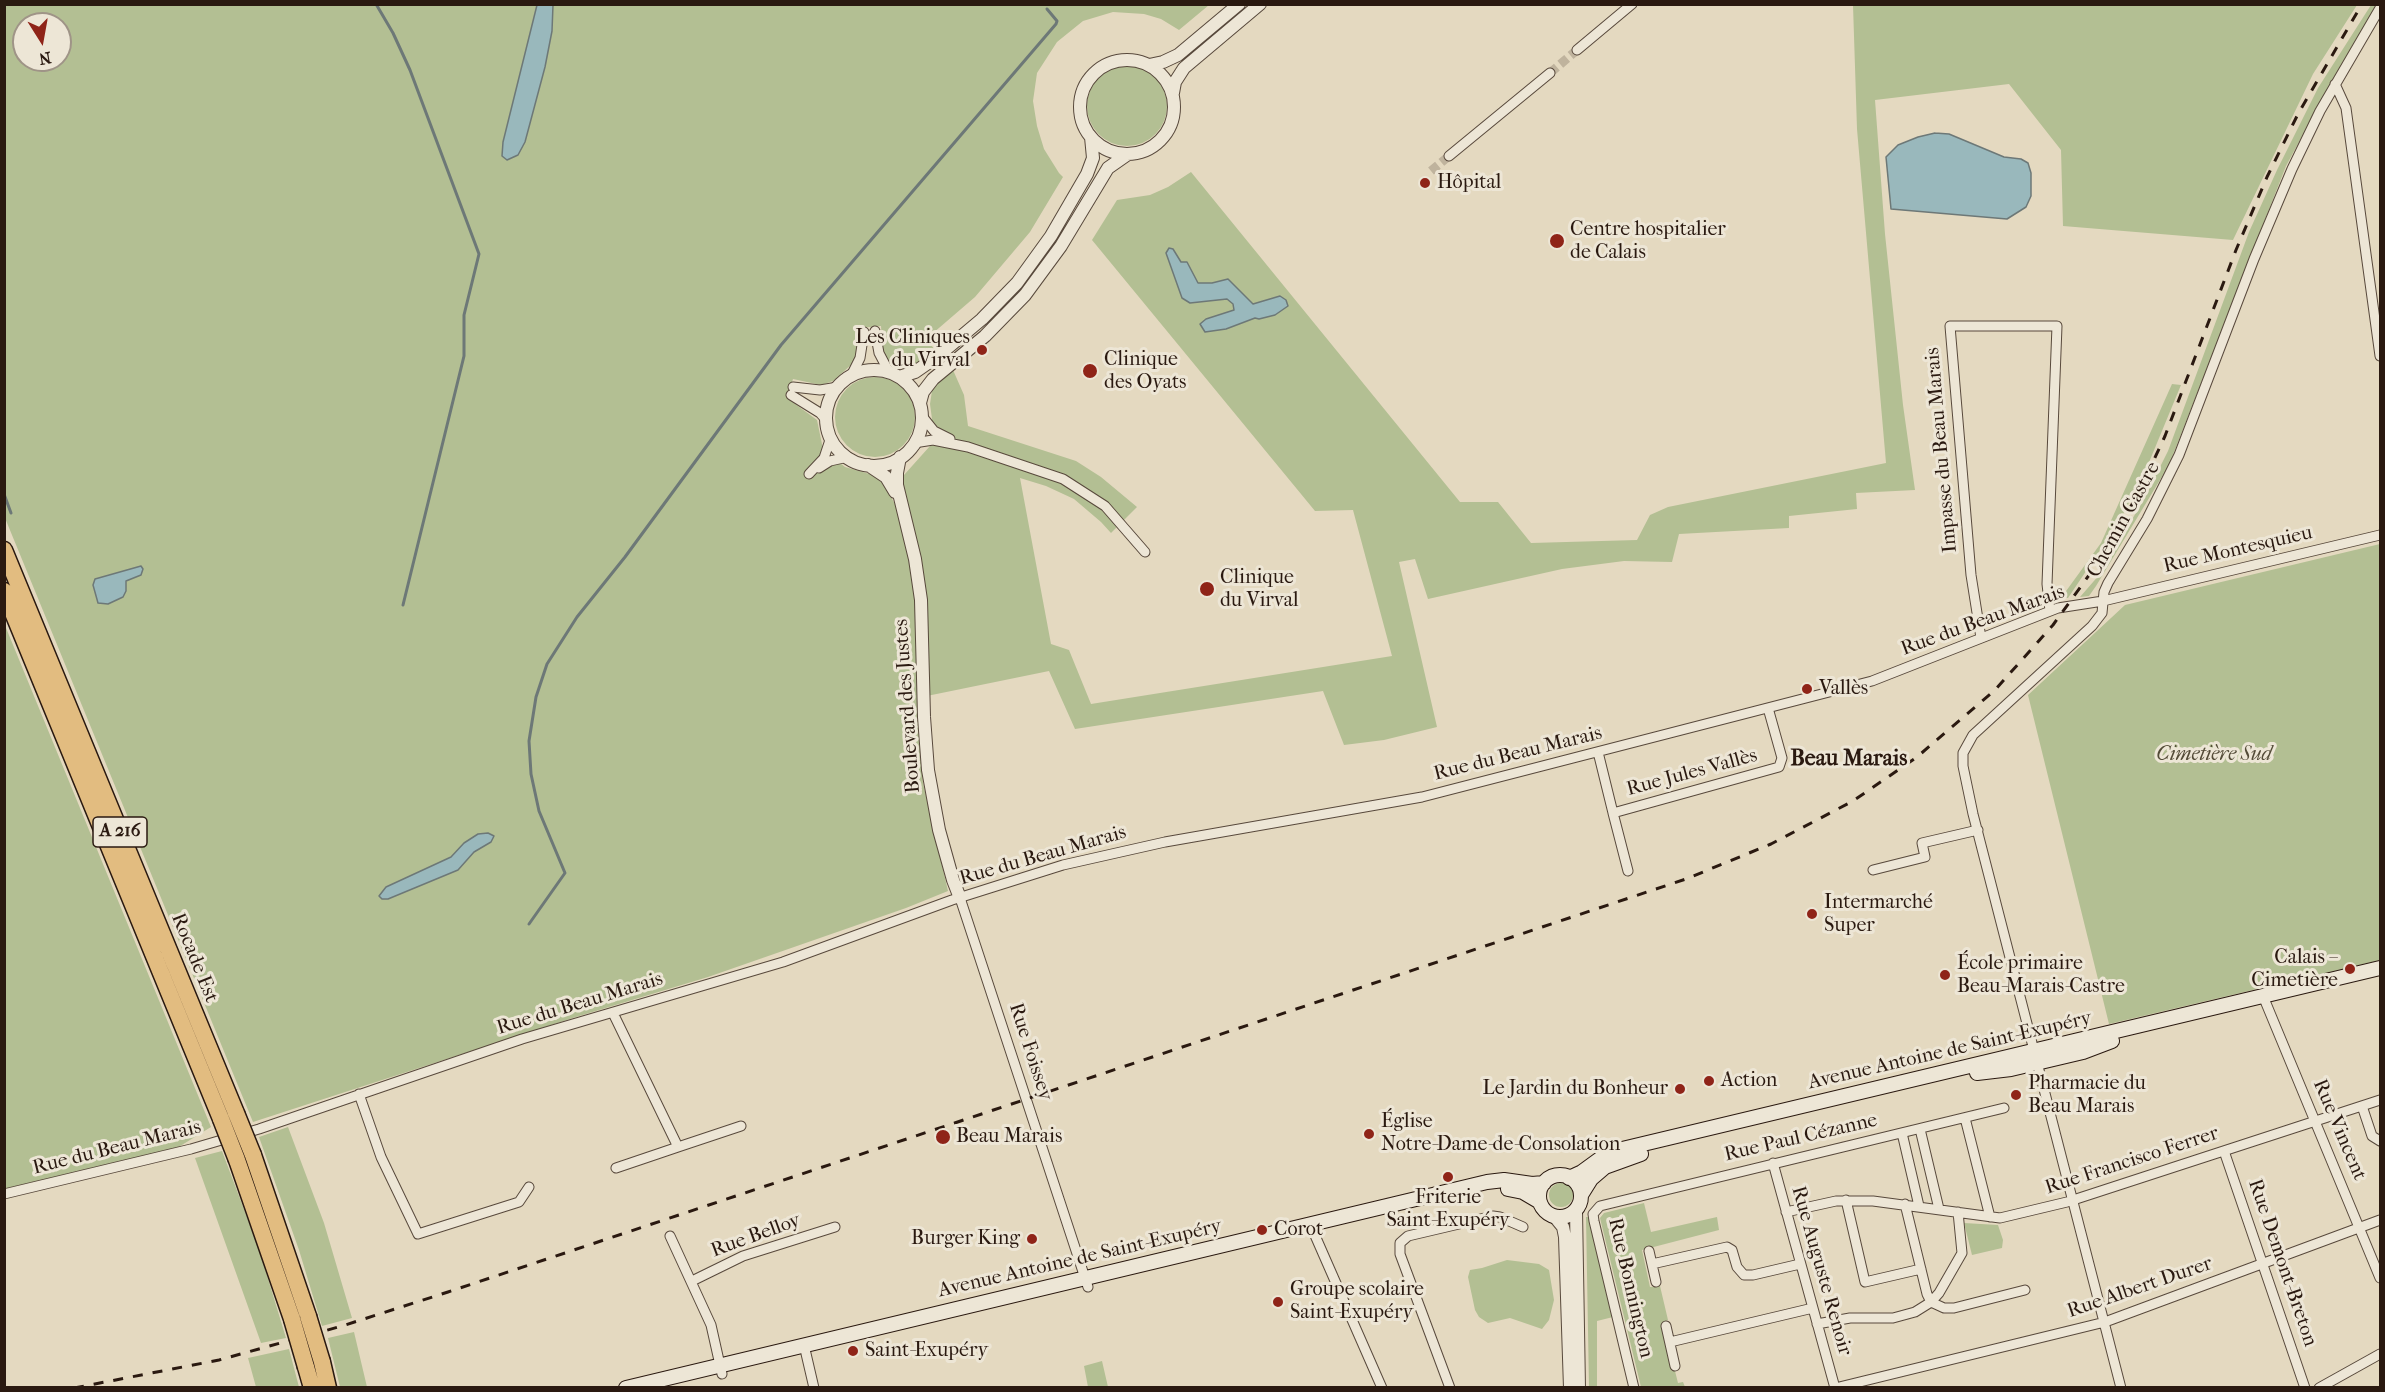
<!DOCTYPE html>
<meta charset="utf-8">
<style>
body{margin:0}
#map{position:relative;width:2385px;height:1392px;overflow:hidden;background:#e4d9c0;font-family:"IM FELL French Canon",serif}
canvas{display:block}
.frame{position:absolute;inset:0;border:6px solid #2a1910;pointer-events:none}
.north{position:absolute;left:12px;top:12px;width:60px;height:60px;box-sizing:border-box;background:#ede6d6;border:2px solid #9f9487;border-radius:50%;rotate:169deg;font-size:16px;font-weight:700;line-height:24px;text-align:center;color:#2a1910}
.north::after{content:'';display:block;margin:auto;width:21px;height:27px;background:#8f2418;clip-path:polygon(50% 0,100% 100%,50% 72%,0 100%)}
</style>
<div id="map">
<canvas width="2385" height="1392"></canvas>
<div class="frame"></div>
<div class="north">N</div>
</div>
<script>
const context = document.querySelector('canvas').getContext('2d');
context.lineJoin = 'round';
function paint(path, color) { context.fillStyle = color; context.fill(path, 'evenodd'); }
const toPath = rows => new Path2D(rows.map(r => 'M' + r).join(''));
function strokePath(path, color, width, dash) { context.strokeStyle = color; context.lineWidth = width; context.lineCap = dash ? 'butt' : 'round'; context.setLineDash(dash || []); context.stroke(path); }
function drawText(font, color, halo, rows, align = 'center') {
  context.font = font + ' "IM FELL French Canon",serif'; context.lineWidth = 6; context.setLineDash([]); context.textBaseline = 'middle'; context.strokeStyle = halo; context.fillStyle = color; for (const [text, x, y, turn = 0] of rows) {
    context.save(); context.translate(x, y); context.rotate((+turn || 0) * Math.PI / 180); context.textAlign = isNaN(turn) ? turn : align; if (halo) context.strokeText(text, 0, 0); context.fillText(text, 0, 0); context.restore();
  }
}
const green = toPath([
 [4,5,537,5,503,142,534,103,545,67,552,31,553,5,1209,5,1179,30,1161,19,1144,14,1113,12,1083,21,1057,42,1037,73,1033,101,1037,126,1044,149,1059,173,1063,177,1030,232,975,297,925,340,937,351,913,368,894,366,886,360,883,353,881,326,859,328,855,360,851,365,833,381,821,385,793,379,787,398,817,420,823,449,845,467,880,477,896,506,904,502,901,486,904,475,930,446,932,419,930,404,933,384,953,370,964,395,968,426,1076,461,1101,477,1137,507,1111,533,1101,522,1074,499,1046,486,1020,478,1051,644,1069,650,1091,704,1392,656,1353,510,1315,511,1092,240,1117,200,1150,195,1168,187,1191,172,1460,502,1498,502,1531,543,1637,540,1650,515,1668,507,1886,463,1857,129,1853,5,2357,5,2313,74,2233,240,2063,226,2061,150,2009,84,1875,100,1885,234,1903,405,1915,490,1856,493,1857,509,1789,516,1789,528,1679,534,1672,562,1624,561,1562,569,1428,599,1415,559,1399,562,1437,727,1384,740,1344,745,1323,691,1075,729,1049,671,917,698,917,718,923,783,948,891,906,908,708,977,576,1017,253,1122,5,518],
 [24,24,60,24,60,60,24,60],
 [2371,5,2378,5,2329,86,2286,166,2169,465,2096,586,2089,596,2080,597,2100,574,2144,499,2168,451,2249,232,2277,170,2318,88],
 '1087 106a40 40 0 1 1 80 0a40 40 0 1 1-80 0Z',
 '835 417a40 40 0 1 1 80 0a40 40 0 1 1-80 0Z',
 [2172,384,2181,385,2145,472,2119,522,2068,598,2061,598,2101,543],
 [2380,544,2380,960,2109,1024,2028,695,2125,605],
 [4,623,211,1127,177,1148,4,1189],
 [288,1127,324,1223,352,1318,322,1326,299,1250,259,1137],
 [222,1151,259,1249,286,1338,261,1343,195,1158],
 '1549 1195a12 12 0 1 1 24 0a12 12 0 1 1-24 0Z',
 [1644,1203,1651,1232,1717,1217,1719,1230,1642,1250,1650,1287,1660,1286,1668,1320,1661,1323,1672,1371,1675,1371,1678,1383,1683,1382,1685,1387,1641,1387,1600,1218,1604,1213],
 [1586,1217,1590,1217,1613,1317,1597,1321,1597,1387,1589,1387],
 [1964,1223,1998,1225,2003,1240,2002,1248,1972,1255],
 [1507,1260,1539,1264,1549,1270,1554,1300,1549,1320,1542,1329,1510,1318,1488,1323,1479,1317,1475,1310,1468,1277,1470,1270,1482,1268],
 [354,1332,367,1387,340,1387,328,1338],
 [289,1349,299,1387,256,1387,248,1358],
 [1102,1361,1108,1387,1088,1387,1084,1366]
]);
const water = toPath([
 [537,5,553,5,552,31,545,67,525,142,518,155,507,160,502,156,503,142,537,5],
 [1935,133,1949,134,2004,157,2021,159,2028,163,2031,173,2031,196,2026,207,2007,219,1891,209,1886,157,1898,145,1918,137,1935,133],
 [1169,248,1173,249,1181,262,1187,262,1198,283,1212,283,1228,279,1253,304,1280,296,1286,300,1288,306,1275,315,1259,319,1255,318,1226,329,1205,332,1200,324,1206,319,1234,310,1233,304,1227,299,1190,303,1182,298,1166,253,1169,248],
 [141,566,143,569,141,575,126,581,126,591,123,597,108,604,98,603,93,585,95,579,141,566],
 [488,833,494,836,491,842,474,852,458,870,388,899,382,899,379,896,386,887,451,857,464,843,478,834,488,833]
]);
const stream = toPath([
 [376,4,393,33,410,70,479,254,464,315,464,356,403,605],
 [4,494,11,513],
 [529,924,565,873,539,811,531,774,529,741,536,697,547,664,577,617,625,557,781,345,1056,24,1057,21,1047,9]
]);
const minorTunnel = toPath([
 [1550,73,1577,50],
 [1431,171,1449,156]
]);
const minor = toPath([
 [1577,50,1632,4],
 [2335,84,2346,108,2380,356],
 [1449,156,1550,73],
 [875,331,879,353,889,372],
 [851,376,860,358,864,332],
 [793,387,820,390,838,387],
 [791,395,820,413,827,421],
 [922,416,934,431,950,439],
 [914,443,933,440,968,447,1063,479,1105,506,1145,552],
 [819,468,830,461,848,457],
 [809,474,824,458,831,437],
 [1981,638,1971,575,1950,326,2057,326,2047,584,2050,611],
 [1598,752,1613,813,1779,767,1782,758,1768,708],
 [1613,813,1628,871],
 [1873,870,1925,857,1922,843,1978,830],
 [960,898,1088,1287],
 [2263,996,2380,1278],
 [613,1013,678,1147,741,1126],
 [359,1094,381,1157,418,1234,519,1202,529,1187],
 [2362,1106,2372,1136,2380,1141],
 [1965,1118,1990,1217],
 [1920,1129,1939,1209],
 [1902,1133,1919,1206],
 [2224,1151,2305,1388],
 [1773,1163,1835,1388],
 [616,1168,678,1147],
 [4,1194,191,1149,259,1129,522,1039,783,962,952,900,1063,865,1165,842,1422,797,1872,681,2058,608,2103,601,2380,535],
 [1846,1200,1865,1282,1921,1269],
 [1905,1204,1927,1294,1931,1302,1944,1308,1954,1308,2025,1290],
 [1786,1212,1836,1201,1873,1201,2000,1218,2067,1202,2380,1100],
 [1310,1224,1382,1388],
 [670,1236,711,1325,722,1374],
 [1649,1251,1656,1282],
 [1652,1264,1727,1247,1732,1250,1737,1267,1744,1275,1753,1275,1800,1264],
 [692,1281,743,1256,835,1227],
 [1817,1324,1850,1318,1893,1318,1915,1312,1931,1302,1939,1293,1962,1253,1958,1212],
 [1666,1326,1675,1366],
 [1670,1342,1813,1308],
 [804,1345,814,1388],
 [1450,1388,1400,1254,1400,1243,1408,1236,1493,1216,1500,1217,1523,1227],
 [1634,1388,1594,1221,1593,1214,1600,1206,2004,1108],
 [1835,1388,2105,1322,2380,1220],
 [2121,1388,1973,814,1963,766,1963,753,1973,735,2092,626,2102,613,2104,592,2108,583,2147,519,2179,455,2254,259,2292,169,2320,111,2380,8],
 [2319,1388,2380,1354]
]);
const tertiary = toPath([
 '1080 107a47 47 0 1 1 94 0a47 47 0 1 1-94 0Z',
 [1149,65,1163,62,1178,55,1239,4],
 [1173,93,1175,82,1184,68,1260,4],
 '826 418a48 48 0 1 1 96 0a48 48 0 1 1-96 0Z',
 [899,377,915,372,938,356,982,319,1017,283,1051,236,1087,174,1093,158,1091,137],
 [920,403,923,392,933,379,985,336,1025,295,1061,246,1108,168,1128,154],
 [900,457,897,473,897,485,915,559,921,600,924,717,928,770,939,830,953,880,960,898],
 [868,465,886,477,895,492],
 [1576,1210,1579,1388],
 [1554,1216,1563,1227,1565,1237,1570,1388]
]);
const secondary = toPath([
 [1977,1073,2011,1069,2083,1052,2112,1041],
 '1539 1196a21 21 0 1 1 42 0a21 21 0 1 1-42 0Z',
 [1569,1178,1582,1172,1604,1156,1618,1150,2380,968],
 [1508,1189,1523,1192,1540,1202],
 [1581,1195,1591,1179,1605,1167,1641,1154],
 [626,1388,1487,1182,1504,1180,1532,1184,1544,1183]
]);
const motorway = toPath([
 [4,550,236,1113],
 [4,591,221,1119],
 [253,1155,308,1316],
 [237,1160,292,1319],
 [322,1362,328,1388],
 [306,1367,312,1388]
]);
const rail = toPath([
 [74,1388,219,1360,342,1326,448,1292,1686,879,1771,844,1853,801,1917,757,1995,690,2053,625,2100,560,2138,494,2165,436,2236,250,2267,177,2298,114,2362,4]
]);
const motorwayBridge = toPath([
 [236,1113,253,1155],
 [221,1119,237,1160],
 [308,1316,322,1362],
 [292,1319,306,1367]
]);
const markers = [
 [1425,183,6,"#8f2418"],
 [1557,241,8,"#8f2418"],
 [982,350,6,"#8f2418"],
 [1090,371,8,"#8f2418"],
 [1207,589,8,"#8f2418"],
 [1807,689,6,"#8f2418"],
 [1812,914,6,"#8f2418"],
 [2350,969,6,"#8f2418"],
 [1945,975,6,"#8f2418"],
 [1709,1081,6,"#8f2418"],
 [1680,1089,6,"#8f2418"],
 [2016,1095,6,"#8f2418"],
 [1369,1134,6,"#8f2418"],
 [943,1137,8,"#8f2418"],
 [1448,1177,6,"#8f2418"],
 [1262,1230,6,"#8f2418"],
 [1032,1239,6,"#8f2418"],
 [1278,1302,6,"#8f2418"],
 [853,1351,6,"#8f2418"]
];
const shields = [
 [120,832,54]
];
const shieldNames = [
 ["A 216",120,832]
];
const poiNames = [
 ["Hôpital",1437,183],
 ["Centre hospitalier",1570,230],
 ["de Calais",1570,253],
 ["Les Cliniques",970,338,"right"],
 ["du Virval",970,361,"right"],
 ["Clinique",1104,360],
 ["des Oyats",1104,383],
 ["Clinique",1220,578],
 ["du Virval",1220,601],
 ["Vallès",1819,689],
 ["Intermarché",1824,903],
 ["Super",1824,926],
 ["Calais –",2338,958,"right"],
 ["Cimetière",2338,981,"right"],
 ["École primaire",1957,964],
 ["Beau-Marais-Castre",1957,987],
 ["Action",1721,1081],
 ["Pharmacie du",2028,1084],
 ["Beau Marais",2028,1107],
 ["Le Jardin du Bonheur",1668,1089,"right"],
 ["Église",1381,1122],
 ["Notre-Dame-de-Consolation",1381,1145],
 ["Beau Marais",956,1137],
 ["Friterie",1448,1198,"center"],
 ["Saint-Exupéry",1448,1221,"center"],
 ["Corot",1274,1230],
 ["Burger King",1020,1239,"right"],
 ["Groupe scolaire",1290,1290],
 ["Saint-Exupéry",1290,1313],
 ["Saint-Exupéry",865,1351]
];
const streetNames = [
 ["Impasse du Beau Marais",1942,450,-95],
 ["Chemin Castre",2124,520,-61],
 ["Rue Montesquieu",2238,550,-13],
 ["Rue du Beau Marais",1983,621,-20],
 ["Boulevard des Justes",908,706,-94],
 ["Rue du Beau Marais",1518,754,-14],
 ["Rue Jules Vallès",1692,773,-15],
 ["Rue du Beau Marais",1043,856,-16],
 ["Rocade Est",194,958,68],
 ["Rue du Beau Marais",580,1004,-17],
 ["Avenue Antoine de Saint-Exupéry",1950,1051,-13],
 ["Rue Foissey",1030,1052,72],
 ["Rue Vincent",2339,1130,67],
 ["Rue Paul Cézanne",1801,1138,-13],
 ["Rue du Beau Marais",117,1148,-14],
 ["Rue Francisco Ferrer",2132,1161,-18],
 ["Rue Belloy",756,1236,-20],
 ["Avenue Antoine de Saint-Exupéry",1080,1259,-13],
 ["Rue Demont-Breton",2282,1263,71],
 ["Rue Auguste Renoir",1821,1271,74],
 ["Rue Bonnington",1630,1288,77],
 ["Rue Albert Durer",2140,1288,-19]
];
const parkNames = [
 ["Cimetière Sud",2214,755]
];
const quarterNames = [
 ["Beau Marais",1849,760]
];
paint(green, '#b3bf93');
paint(water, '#99b8bc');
strokePath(water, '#6d7877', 1.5);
strokePath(stream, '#6d7877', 3);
strokePath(minorTunnel, '#bfb39d', 9, [9, 4.5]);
strokePath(minor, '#58493c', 11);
strokePath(tertiary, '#58493c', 14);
strokePath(secondary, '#2a1910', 16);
strokePath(motorway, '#2a1910', 19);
strokePath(minor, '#ede6d6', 9);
strokePath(tertiary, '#ede6d6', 12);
strokePath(secondary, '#ede6d6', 14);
strokePath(motorway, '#e2bc80', 16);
strokePath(rail, '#2a1910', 3, [10, 10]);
strokePath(motorwayBridge, '#2a1910', 19, []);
strokePath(motorwayBridge, '#e2bc80', 16);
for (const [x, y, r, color] of markers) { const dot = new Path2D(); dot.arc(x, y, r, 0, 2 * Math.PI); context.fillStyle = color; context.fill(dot); strokePath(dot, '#ede6d6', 2); }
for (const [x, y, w] of shields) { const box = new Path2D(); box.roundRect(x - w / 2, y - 15, w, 30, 4.5); context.fillStyle = '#ede6d6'; context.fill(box); strokePath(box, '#2a1910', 1.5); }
drawText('bold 18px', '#2a1910', null, shieldNames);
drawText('20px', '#2a1910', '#ede6d6', poiNames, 'left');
drawText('20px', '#2a1910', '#ede6d6', streetNames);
drawText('italic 20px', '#534b37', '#ede6d6', parkNames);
drawText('bold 22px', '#2a1910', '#ede6d6', quarterNames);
</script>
